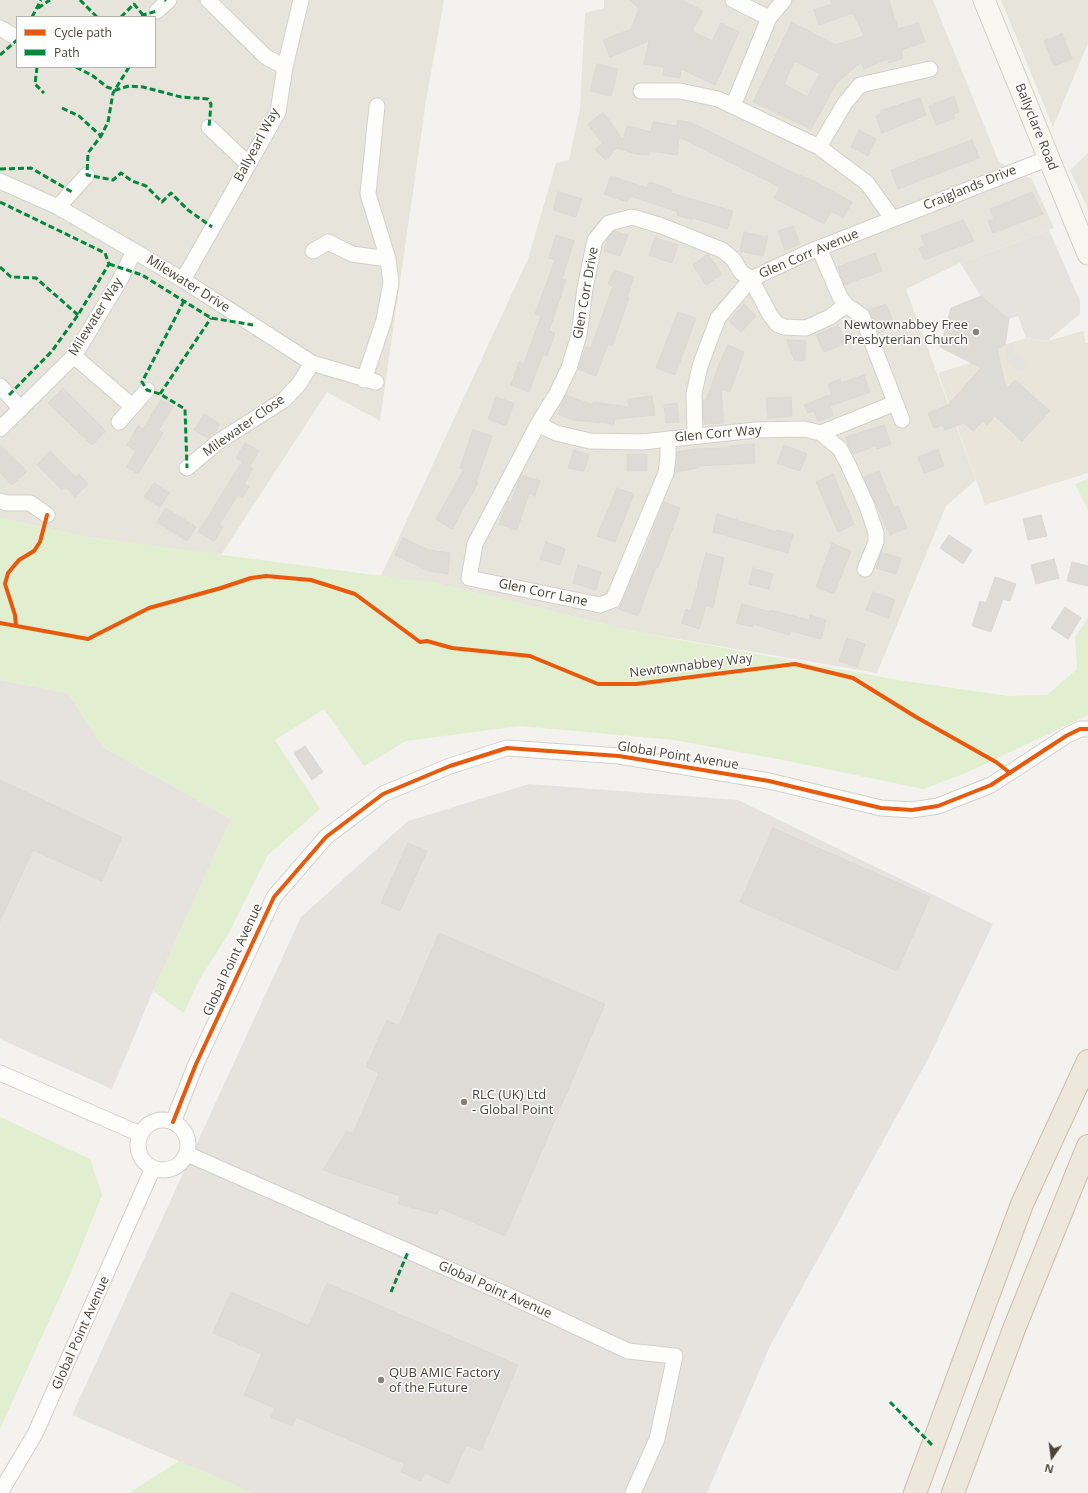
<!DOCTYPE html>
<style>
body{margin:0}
#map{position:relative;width:1088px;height:1493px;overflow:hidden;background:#f4f2ee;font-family:"Open Sans",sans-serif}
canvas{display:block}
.legend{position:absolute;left:16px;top:16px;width:140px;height:52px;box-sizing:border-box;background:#fff;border:1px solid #b7b4b0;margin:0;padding:5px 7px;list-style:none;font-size:12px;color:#4b4439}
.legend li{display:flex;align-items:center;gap:8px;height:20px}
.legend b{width:20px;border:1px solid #b7b4b0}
.north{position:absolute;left:1032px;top:1437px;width:40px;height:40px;-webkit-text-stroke:3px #fff;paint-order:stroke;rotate:194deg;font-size:11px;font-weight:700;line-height:16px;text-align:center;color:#4b4439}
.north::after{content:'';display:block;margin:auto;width:14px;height:18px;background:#4b4439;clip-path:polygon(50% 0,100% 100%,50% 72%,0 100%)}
</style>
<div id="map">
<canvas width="1088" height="1493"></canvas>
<ul class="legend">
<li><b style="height:5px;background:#e8590c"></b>Cycle path</li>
<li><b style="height:5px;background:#00873e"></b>Path</li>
</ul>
<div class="north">N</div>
</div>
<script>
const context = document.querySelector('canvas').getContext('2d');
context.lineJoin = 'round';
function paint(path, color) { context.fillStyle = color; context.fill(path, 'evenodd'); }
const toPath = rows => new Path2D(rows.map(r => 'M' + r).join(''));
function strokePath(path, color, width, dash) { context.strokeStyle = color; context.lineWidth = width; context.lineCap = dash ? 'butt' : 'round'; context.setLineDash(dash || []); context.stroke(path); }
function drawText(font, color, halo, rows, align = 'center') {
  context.font = font + ' "Open Sans",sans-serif'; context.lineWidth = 3; context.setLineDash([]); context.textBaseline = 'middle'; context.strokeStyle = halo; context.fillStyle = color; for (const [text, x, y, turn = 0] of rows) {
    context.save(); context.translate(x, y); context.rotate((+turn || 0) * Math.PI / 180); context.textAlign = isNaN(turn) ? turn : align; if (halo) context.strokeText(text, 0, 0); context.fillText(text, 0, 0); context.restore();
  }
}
const residential = toPath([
 [0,0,444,0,426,101,380,421,327,392,221,555,87,537,0,518],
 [17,17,155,17,155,67,17,67],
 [604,0,933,0,999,162,1032,179,1054,228,960,263,906,289,976,480,946,506,877,673,637,632,435,583,381,576,528,259,556,163,569,160,580,109,585,13,604,8],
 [1001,0,1088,0,1088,43,1053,127],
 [1088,153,1088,209,1070,170]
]);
const industrial = toPath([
 [0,680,68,693,103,747,231,819,153,991,112,1089,0,1039],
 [529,784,738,800,993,924,927,1061,770,1346,707,1493,253,1493,72,1415,301,917,408,821]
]);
const education = toPath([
 [1083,331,1086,343,1088,343,1088,473,985,505,938,373,970,363,1005,345,1026,338,1047,341]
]);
const green = toPath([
 [1088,479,1088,510,1075,484],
 [0,518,87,537,435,583,637,632,898,680,1008,696,1047,695,1077,669,1075,637,1088,618,1088,715,966,773,923,789,788,761,674,740,520,726,406,741,364,766,324,709,275,740,320,809,268,855,228,935,199,980,184,1013,153,991,231,819,103,747,68,693,0,680],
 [0,1117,90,1159,102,1195,72,1270,0,1429],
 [179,1461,253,1493,129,1493]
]);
const parking = toPath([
 [1049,230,1080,301,1080,314,1047,341,1026,338,1018,316,1009,319,981,296,960,263],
 [1016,341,1013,353,1028,362,1020,372,1005,359,1005,345]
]);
const building = toPath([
 [630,0,682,0,703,11,692,31,712,41,721,23,739,32,715,85,681,69,680,78,663,75,664,67,644,64,649,41,610,57,603,40,631,29,639,9,630,0],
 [831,0,889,0,898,29,918,23,925,42,901,50,903,58,889,63,887,59,864,69,861,62,837,83,811,129,753,102,792,22,835,45,864,36,853,13,819,25,814,10,832,4,831,0],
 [795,61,820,74,807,97,784,84,795,61],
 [1062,34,1072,59,1054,66,1044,41,1062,34],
 [597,64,618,69,611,96,590,91,597,64],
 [954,96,959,112,953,114,955,118,936,125,929,106,954,96],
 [920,98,926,115,882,133,876,116,881,114,880,111,920,98],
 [603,112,623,140,627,126,651,132,653,122,677,126,678,120,692,123,794,173,816,182,852,202,843,218,831,211,824,224,774,198,780,187,679,137,677,155,650,151,649,155,636,154,617,148,606,160,595,150,602,143,588,124,603,112],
 [859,130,876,139,868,156,851,147,859,130],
 [972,140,979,158,898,189,891,170,972,140],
 [611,176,647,188,649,182,672,190,671,193,733,211,727,229,693,218,692,220,677,215,678,212,630,196,627,202,604,194,611,176],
 [558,192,582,199,576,217,553,210,558,192],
 [1032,192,1043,214,993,233,988,221,994,219,990,209,1032,192],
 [963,220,974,241,924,260,919,248,925,246,921,236,963,220],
 [793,226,800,244,785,250,778,231,793,226],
 [614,231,628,235,620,256,604,251,608,238,614,231],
 [744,232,762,236,761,238,768,235,763,256,740,251,744,232],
 [556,235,574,241,562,279,566,280,549,331,555,333,547,356,543,354,529,392,511,385,519,362,524,364,541,316,535,314,555,260,549,258,556,235],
 [655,238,678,245,672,263,649,255,655,238],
 [875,253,882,271,844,285,838,267,875,253],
 [708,254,722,274,706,285,693,265,708,254],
 [614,270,634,277,627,297,629,298,612,346,608,344,596,376,578,369,586,347,591,348,603,314,613,286,608,284,614,270],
 [981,296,1009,319,1005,345,997,349,1006,389,1015,380,1050,411,1022,441,995,416,987,425,983,421,973,431,964,423,945,430,943,425,934,428,928,413,948,405,981,368,940,347,951,308,981,296],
 [744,304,756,316,741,332,729,321,744,304],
 [886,304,895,326,878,333,869,310,886,304],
 [678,312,696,318,675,375,656,368,678,312],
 [838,325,846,343,824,352,816,335,838,325],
 [787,340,806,341,805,360,794,360,787,340],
 [728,345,744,352,730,392,721,389,724,423,704,424,703,400,706,400,720,362,728,345],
 [864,375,870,392,830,406,833,415,818,421,814,411,808,413,804,405,832,394,828,384,840,379,841,383,864,375],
 [63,388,106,431,92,445,48,403,63,388],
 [566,395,593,405,593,402,629,407,628,399,652,396,655,415,615,419,614,424,573,420,558,414,566,395],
 [496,397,514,403,506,426,488,419,496,397],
 [791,397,792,416,768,418,766,398,791,397],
 [161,400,173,407,158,431,163,433,138,474,127,467,136,451,127,445,138,426,143,429,161,400],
 [677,403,679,422,666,423,664,405,677,403],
 [204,414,220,424,214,434,208,438,194,430,204,414],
 [884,425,891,444,877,449,876,446,853,454,845,437,884,425],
 [473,430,492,436,476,482,478,483,452,529,436,519,464,469,460,468,473,430],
 [245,443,259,451,250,466,236,458,245,443],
 [754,444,755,463,698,466,698,468,675,472,677,452,695,449,729,448,729,446,754,444],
 [0,445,27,471,12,485,0,473,0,445],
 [784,445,807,454,800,471,777,463,784,445],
 [938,449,944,466,924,473,918,457,938,449],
 [574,450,589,455,584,471,568,468,574,450],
 [50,451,76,477,79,474,88,484,75,497,66,487,62,490,37,465,50,451],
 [627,454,647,454,647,471,627,471,627,454],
 [242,462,253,468,244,484,249,487,242,498,238,495,219,525,223,527,214,541,198,532,242,462],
 [879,471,894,508,898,506,907,528,890,535,864,477,879,471],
 [833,474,854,524,838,532,816,482,833,474],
 [521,475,540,481,535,496,529,494,517,530,499,524,508,501,511,502,521,475],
 [154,483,169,493,160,507,144,497,154,483],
 [617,488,634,494,615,542,597,536,617,488],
 [664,502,680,508,658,568,656,567,638,616,619,609,633,575,635,576,664,502],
 [166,508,196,527,187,541,157,522,166,508],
 [717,514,777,532,777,530,793,534,788,553,713,532,717,514],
 [1041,515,1047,536,1028,540,1023,519,1041,515],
 [949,535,972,550,963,564,940,548,949,535],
 [403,538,429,550,450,553,448,574,429,571,395,555,403,538],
 [546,542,565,549,560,565,540,559,546,542],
 [832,543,851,551,834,594,816,587,832,543],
 [881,552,901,558,896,574,876,568,881,552],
 [706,553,724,558,713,608,706,606,699,629,682,623,686,609,691,611,706,553],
 [1054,559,1059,578,1036,584,1031,565,1054,559],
 [1072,562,1088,566,1088,586,1067,581,1072,562],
 [578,565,601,572,596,590,573,583,578,565],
 [753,568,773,574,769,589,749,584,753,568],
 [995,577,1016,584,1010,601,1003,599,991,632,972,626,980,601,986,603,995,577],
 [873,592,895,600,888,618,866,610,873,592],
 [742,604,771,612,771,610,809,620,810,615,826,620,821,639,791,631,789,635,753,624,753,627,736,623,742,604],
 [1065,607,1081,618,1068,639,1051,628,1065,607],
 [847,638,865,644,857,667,839,661,847,638],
 [305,746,323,772,312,780,294,753,305,746],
 [0,780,122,837,102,881,33,850,0,921,0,780],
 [773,828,930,897,897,971,740,902,773,828],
 [408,843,427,851,400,911,381,903,408,843],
 [439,933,605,1004,505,1236,440,1208,437,1214,398,1204,400,1196,323,1170,347,1131,353,1134,379,1073,366,1067,387,1020,399,1026,439,933],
 [327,1283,518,1365,481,1451,466,1445,449,1484,425,1473,421,1481,401,1472,405,1464,296,1417,292,1426,271,1417,275,1408,244,1395,262,1354,213,1333,231,1292,309,1326,327,1283]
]);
const street = toPath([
 [208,0,266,57,285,67],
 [733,0,769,18],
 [157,11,169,0],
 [0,28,17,38],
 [641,91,680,91,718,99,819,147,867,183,892,218],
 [733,106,769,18,784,0],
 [209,127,248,164],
 [819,147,845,103,860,85,930,69],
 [0,181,58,207,134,251,183,280,312,363,376,382],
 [58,207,87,175],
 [819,248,840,297,846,305,862,316,902,420],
 [313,251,328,242,352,254,388,259],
 [183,280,278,112,285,67,301,0],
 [74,356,132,406],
 [364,380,384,320,391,283,388,259,368,194,377,106],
 [0,386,21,409],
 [119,422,147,390],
 [538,424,556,433,590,441,642,442,756,430,804,429,821,433,895,403],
 [0,429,74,356,120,280,134,251],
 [821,433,840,449,848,464,867,506,876,533,876,542,865,569],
 [695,435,694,394,700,366,718,318,751,279,809,252,1049,158],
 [668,439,668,457,666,473,613,600,600,605,469,578,475,544,538,424,556,395,569,368,579,335,585,288,595,240,609,223,632,217,662,226,722,250,733,259,741,272,751,279,770,315,777,324,784,327,806,328,830,317,846,305],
 [187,468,218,442,284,400,299,384,312,363],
 [0,501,7,503,30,503,47,515],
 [0,1073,140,1134],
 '138 1145a25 25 0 1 1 50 0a25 25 0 1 1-50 0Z',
 [173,1122,196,1064,274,897,326,837,383,794,450,766,507,748,619,756,769,781,881,808,912,810,938,806,991,785,1066,736,1080,729,1088,729],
 [187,1154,510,1296,628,1351,675,1356,657,1439,633,1493],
 [0,1493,35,1434,153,1168]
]);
const secondary = toPath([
 [984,0,1088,254]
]);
const highway = toPath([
 [915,1493,1022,1204,1088,1061],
 [953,1493,1014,1329,1088,1146]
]);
const quiet = toPath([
 [80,0,97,17],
 [165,0,166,1],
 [38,8,50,0],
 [32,17,41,0],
 [121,17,134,4,143,15],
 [142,17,143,15,157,11],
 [0,55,17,40],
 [37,67,35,84,44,93],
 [76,67,93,76,107,87,116,90,129,86,143,87,181,97,208,99,211,104,209,127],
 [129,67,113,93,108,122,101,136,88,153,87,175,113,180,121,173,132,181,146,186,162,202,171,193,188,210,212,227],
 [62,108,79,116,101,136],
 [0,169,31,168,72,192],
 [0,202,105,253,109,264,78,315,52,351,9,395],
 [109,264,142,275,211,318,253,325],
 [0,267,11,277,36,278,78,315],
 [184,301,142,382,147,390,160,394,185,409,187,468],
 [160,394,211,318],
 [391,1292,408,1252],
 [890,1402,933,1446]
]);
const cycleway = toPath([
 [0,623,88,639,149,608,221,588,251,578,266,576,311,580,355,594,420,642,427,641,452,648,530,656,598,684,636,684,795,664,853,678,916,717,996,762,1010,773],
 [16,626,15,615,5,584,8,573,19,560,34,551,40,542,47,515],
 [173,1122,196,1064,274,897,326,837,383,794,450,766,507,748,619,756,769,781,881,808,912,810,938,806,991,785,1066,736,1080,729,1088,729]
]);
const markers = [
 [976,332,4,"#868178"],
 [464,1102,4,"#868178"],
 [381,1380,4,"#868178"]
];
const streetNames = [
 ["Ballyclare Road",1036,127,68],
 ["Ballyearl Way",257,145,-62],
 ["Craiglands Drive",970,188,-22],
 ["Glen Corr Avenue",809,254,-23],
 ["Milewater Drive",188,284,32],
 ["Glen Corr Drive",586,293,-80],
 ["Milewater Way",96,317,-58],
 ["Milewater Close",244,426,-35],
 ["Glen Corr Way",718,434,-5],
 ["Glen Corr Lane",543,593,12],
 ["Newtownabbey Way",691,666,-7],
 ["Global Point Avenue",678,756,9],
 ["Global Point Avenue",233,960,-65],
 ["Global Point Avenue",495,1290,24],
 ["Global Point Avenue",81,1333,-66]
];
const poiNames = [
 ["Newtownabbey Free",968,325,"right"],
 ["Presbyterian Church",968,340,"right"],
 ["RLC (UK) Ltd",472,1095],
 ["- Global Point",472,1110],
 ["QUB AMIC Factory",389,1373],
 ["of the Future",389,1388]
];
paint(residential, '#e7e4dc');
paint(industrial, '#e6e2de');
paint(education, '#eae5da');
paint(green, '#e1eecf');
paint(parking, '#e6e3df');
paint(building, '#dedbd6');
strokePath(building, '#dcd9d4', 1);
strokePath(street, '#d2d0cb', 17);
strokePath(secondary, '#d3cfc5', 23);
strokePath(highway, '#ccbfa9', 24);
strokePath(street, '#fdfdfc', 15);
strokePath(secondary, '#f7f6f1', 21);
strokePath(highway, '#ede8db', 22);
strokePath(quiet, '#00873e', 3, [6, 3]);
strokePath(cycleway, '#e8590c', 4);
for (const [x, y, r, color] of markers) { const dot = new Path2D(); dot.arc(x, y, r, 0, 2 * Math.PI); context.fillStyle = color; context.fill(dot); strokePath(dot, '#fff', 1.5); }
drawText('13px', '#4b4439', '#fff', streetNames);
drawText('13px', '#4b4439', '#fff', poiNames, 'left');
</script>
